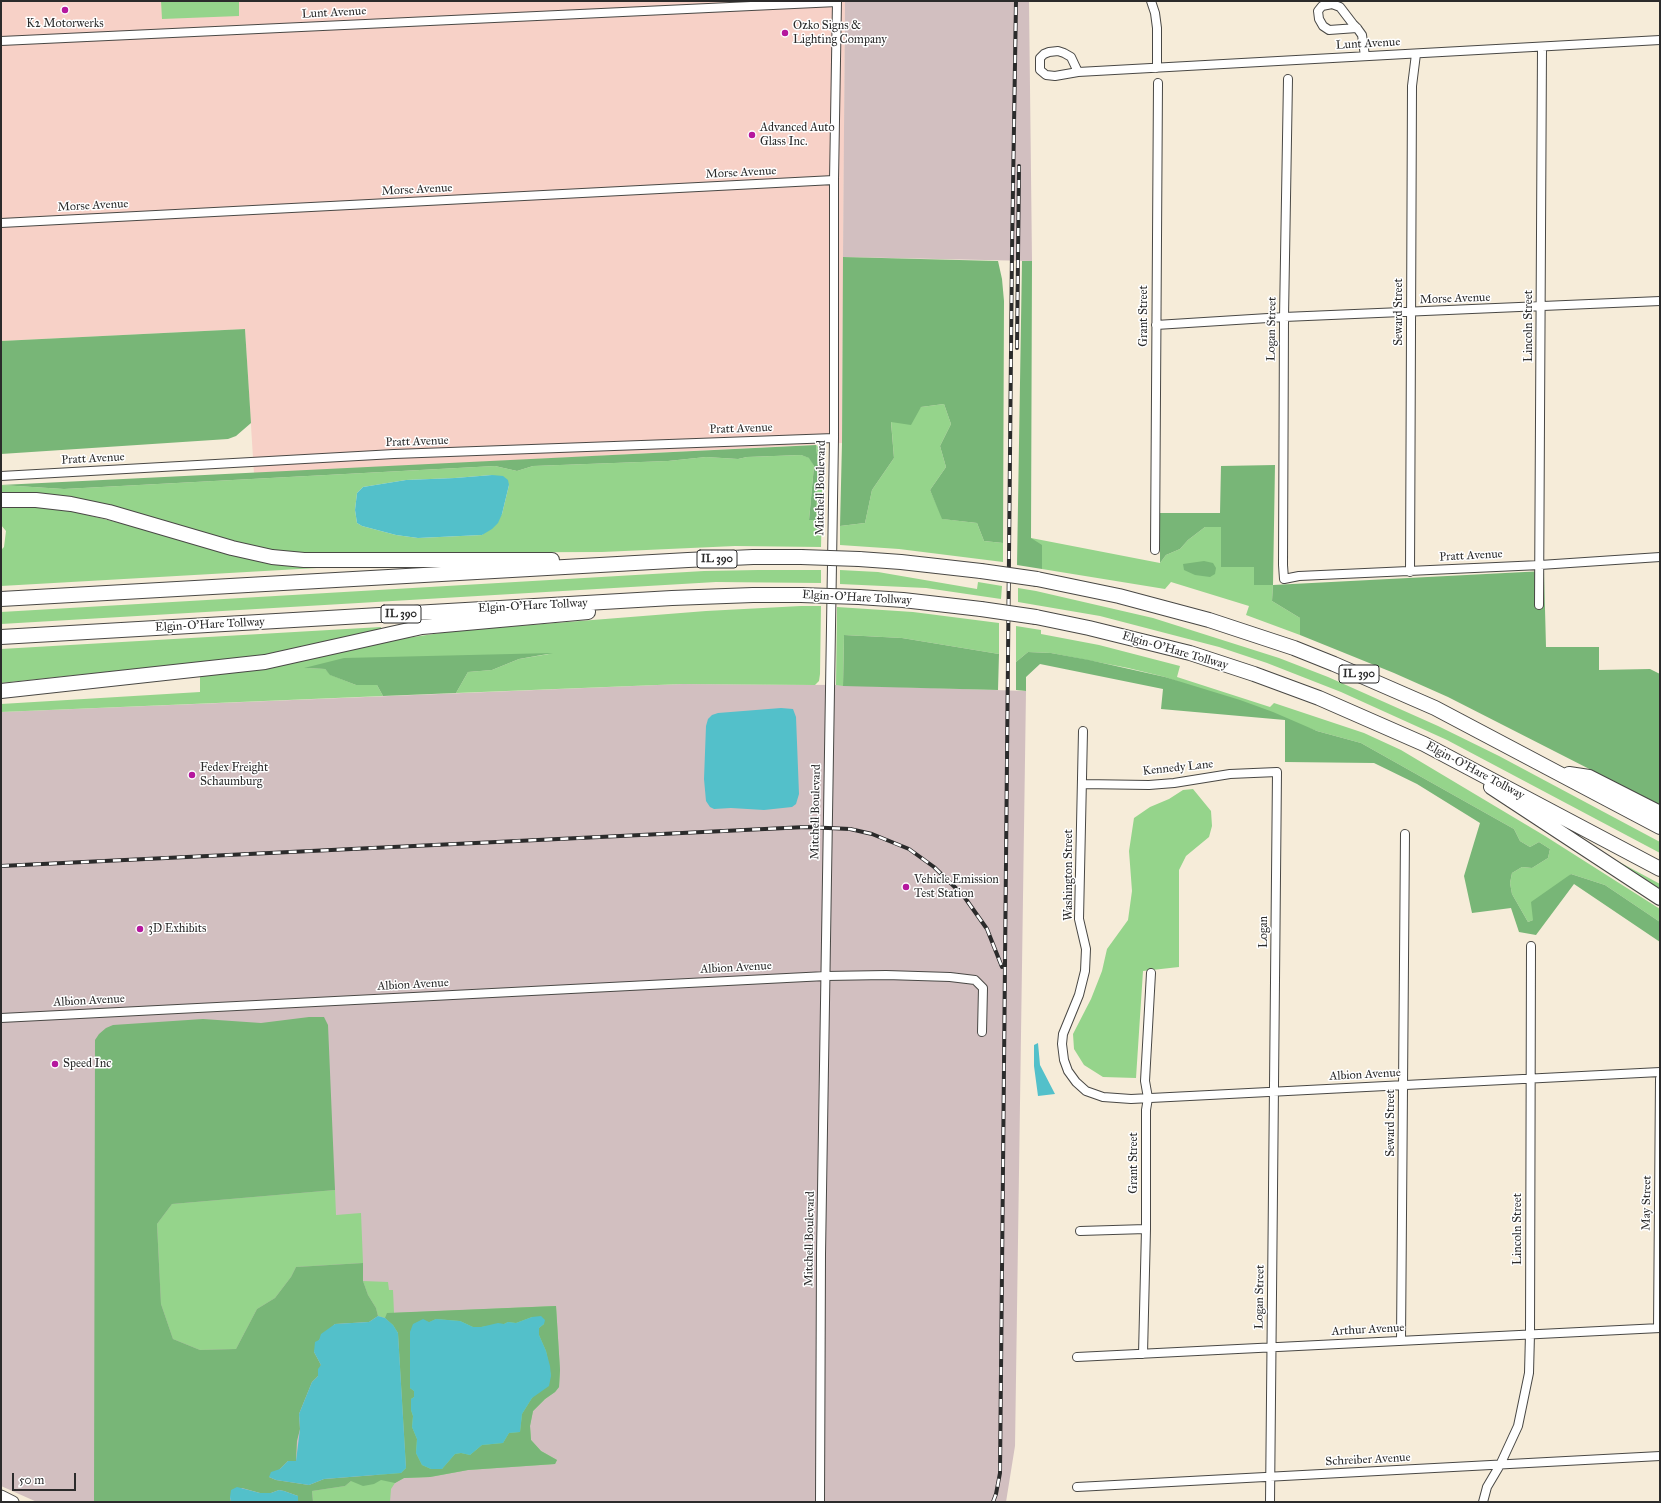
<!DOCTYPE html>
<style>
body{margin:0}
#map{position:relative;width:1661px;height:1503px;overflow:hidden;background:#f6ecd9;font-family:"IM FELL Great Primer",serif}
canvas{display:block}
.frame{position:absolute;inset:0;border:2px solid #2b2b2b;pointer-events:none}
.scale{position:absolute;left:12px;top:1473px;width:64px;height:18px;box-sizing:border-box;border:2px solid #2b2b2b;border-top:0;padding-left:5px;font-size:12px;line-height:14px;white-space:nowrap;color:#2b2b2b;-webkit-text-stroke:3px #fff;paint-order:stroke}
</style>
<div id="map">
<canvas width="1661" height="1503"></canvas>
<div class="frame"></div>
<div class="scale">50 m</div>
</div>
<script>
const context = document.querySelector('canvas').getContext('2d');
context.lineJoin = 'round';
function paint(path, color) { context.fillStyle = color; context.fill(path, 'evenodd'); }
const toPath = rows => new Path2D(rows.map(r => 'M' + r).join(''));
function strokePath(path, color, width, dash) { context.strokeStyle = color; context.lineWidth = width; context.lineCap = dash ? 'butt' : 'round'; context.setLineDash(dash || []); context.stroke(path); }
function drawText(font, color, halo, rows, align = 'center') {
  context.font = font + ' "IM FELL Great Primer",serif'; context.lineWidth = 3; context.setLineDash([]); context.textBaseline = 'middle'; context.strokeStyle = halo; context.fillStyle = color; for (const [text, x, y, turn = 0] of rows) {
    context.save(); context.translate(x, y); context.rotate((+turn || 0) * Math.PI / 180); context.textAlign = isNaN(turn) ? turn : align; if (halo) context.strokeText(text, 0, 0); context.fillText(text, 0, 0); context.restore();
  }
}
const built = toPath([
 [1,1,845,1,842,443,254,474,245,329,1,341]
]);
const industrial = toPath([
 [845,1,1029,1,1032,261,843,257],
 [682,684,836,685,1026,691,1015,1446,1006,1502,37,1502,1,1486,1,712]
]);
const green = toPath([
 [161,1,239,1,239,16,162,19],
 [944,404,951,424,940,446,946,467,930,490,943,519,977,523,984,541,1003,543,1003,562,899,549,840,545,840,526,865,523,872,490,894,458,891,421,921,407],
 [816,445,820,448,823,454,821,547,735,546,602,552,321,553,293,552,259,548,232,541,82,499,47,494,1,492,1,485,64,489,495,466,517,471,533,466,668,461,706,457,738,459,747,457,801,455,810,458,814,466,809,520,816,520,818,464],
 [492,475,509,485,502,514,482,535,418,538,396,535,362,526,357,523,355,510,357,493,363,487,406,480,455,478],
 [1,505,11,505,67,510,124,524,317,566,317,568,1,586,1,550,4,547,6,531,1,525],
 [1205,527,1221,527,1255,567,1273,585,1272,601,1300,618,1300,635,1246,615,1249,606,1171,582,1165,589,1042,569,1042,561,1031,538,1160,563,1166,555,1180,549,1188,540],
 [758,570,821,570,821,583,716,582,1,624,1,612,704,571],
 [840,570,878,572,977,589,978,582,1002,586,1001,599,926,588,840,584],
 [1018,588,1036,591,1153,618,1279,658,1328,677,1438,726,1499,756,1660,842,1660,853,1447,740,1341,692,1267,663,1219,647,1100,616,1018,602],
 [801,606,821,606,820,674,819,681,815,685,682,684,456,693,468,672,492,670,519,659,549,654,306,668,325,669,331,675,356,685,377,685,383,696,1,712,1,704,200,692,200,675,275,666,386,641,454,631,706,611],
 [837,607,913,612,999,623,999,654,902,638,844,635,843,686,836,685],
 [1016,626,1041,630,1041,634,1099,645,1180,666,1177,677,1270,707,1274,703,1364,733,1401,750,1545,836,1660,909,1660,922,1605,885,1571,874,1533,920,1528,922,1512,894,1510,883,1512,873,1522,867,1532,868,1548,858,1550,849,1539,842,1530,847,1520,841,1514,829,1361,743,1317,731,1165,677,1128,668,1051,653,1028,652,1016,662],
 [381,627,381,629,258,656,1,683,1,649],
 [1193,789,1211,811,1212,826,1209,837,1186,856,1179,870,1179,967,1143,971,1136,1078,1103,1077,1084,1065,1074,1049,1073,1034,1091,999,1102,971,1107,949,1128,920,1132,891,1129,851,1134,818,1150,807,1169,799,1183,790],
 [1610,857,1660,884,1660,889],
 [335,1190,336,1215,361,1213,363,1263,296,1267,291,1277,275,1298,257,1309,236,1349,200,1350,173,1339,161,1304,157,1224,172,1204],
 [363,1281,388,1282,389,1290,393,1290,394,1313,556,1306,560,1370,559,1387,555,1392,545,1399,533,1411,530,1426,531,1440,541,1451,557,1460,555,1464,468,1470,430,1477,404,1478,395,1483,391,1489,390,1502,313,1502,312,1491,345,1486,351,1481,406,1468,398,1333,385,1318,378,1316,376,1308,368,1295]
]);
const forest = toPath([
 [843,257,998,261,1002,279,1004,301,1003,543,984,541,977,523,942,519,930,490,946,467,940,446,951,424,944,404,921,407,911,425,891,422,894,458,872,490,865,523,840,526,842,443],
 [1022,261,1032,261,1031,538,1042,545,1042,569,1017,565],
 [245,329,251,423,236,436,228,439,1,454,1,341],
 [816,445,818,464,816,520,809,520,814,466,809,458,801,455,747,457,738,459,706,457,668,461,533,466,517,471,495,466,64,489,1,485],
 [1275,465,1273,585,1544,571,1546,647,1599,647,1599,670,1650,669,1660,674,1660,805,1448,697,1394,673,1300,635,1300,618,1272,601,1273,585,1254,585,1254,567,1221,567,1221,527,1205,527,1188,540,1180,549,1166,555,1160,563,1160,513,1220,513,1221,466],
 [1204,561,1213,563,1216,568,1215,574,1210,577,1195,575,1184,570,1183,564],
 [844,635,902,638,999,654,998,690,843,686],
 [1028,652,1051,653,1089,660,1165,677,1240,700,1273,712,1317,731,1361,743,1514,829,1520,841,1530,847,1539,842,1550,849,1548,858,1532,868,1522,867,1512,873,1510,883,1512,894,1528,922,1533,920,1531,902,1571,874,1605,885,1660,922,1660,942,1574,884,1536,935,1519,932,1511,908,1472,913,1464,876,1480,823,1417,784,1374,763,1285,762,1285,720,1161,709,1163,689,1040,664,1026,677,1026,691,1016,690,1016,662],
 [553,653,519,659,492,670,468,672,456,693,383,696,377,685,356,685,330,675,325,669,304,668,344,658],
 [309,1017,324,1017,328,1025,335,1190,172,1204,157,1224,161,1304,173,1339,200,1350,236,1349,257,1309,275,1298,291,1277,296,1267,363,1263,363,1281,368,1295,376,1308,378,1316,369,1322,335,1324,319,1340,314,1352,321,1365,318,1376,312,1382,299,1414,300,1429,297,1441,296,1461,288,1461,278,1471,269,1477,276,1480,309,1485,324,1479,401,1473,406,1468,398,1333,393,1325,385,1318,387,1313,556,1306,560,1370,559,1387,555,1392,545,1399,533,1411,530,1426,531,1440,541,1451,557,1460,555,1464,468,1470,430,1477,404,1478,395,1483,381,1480,374,1484,363,1486,351,1481,345,1486,312,1491,313,1502,298,1502,298,1496,284,1491,279,1490,271,1493,260,1493,242,1488,230,1497,231,1502,94,1502,95,1040,99,1034,106,1028,113,1025,203,1019,261,1023],
 [532,1317,544,1324,539,1328,539,1335,546,1351,551,1376,532,1398,522,1414,520,1432,509,1433,503,1443,482,1445,470,1455,461,1453,455,1454,442,1469,431,1469,422,1465,416,1453,417,1439,412,1427,413,1416,411,1410,411,1399,414,1397,414,1391,410,1388,410,1332,436,1319,460,1321,473,1327,481,1327,504,1324,508,1322,516,1323]
]);
const water = toPath([
 [492,475,503,476,508,480,509,485,502,514,498,523,492,529,482,535,418,538,396,535,362,526,357,523,355,510,357,493,363,487,406,480,455,478],
 [781,708,793,709,796,717,799,794,796,804,792,807,764,810,731,808,714,809,710,807,706,801,704,779,706,726,708,719,712,715,718,713],
 [1038,1043,1040,1065,1055,1094,1038,1096,1034,1066,1034,1045],
 [378,1316,385,1318,393,1325,398,1333,406,1468,401,1473,324,1479,309,1485,276,1480,269,1477,271,1472,280,1469,288,1461,296,1461,300,1429,299,1414,312,1382,318,1376,318,1369,321,1365,314,1352,315,1342,319,1340,321,1334,335,1324,369,1322],
 [541,1316,545,1320,544,1324,539,1328,539,1335,546,1351,550,1366,551,1376,549,1386,532,1398,522,1414,520,1432,509,1433,503,1443,482,1445,470,1455,461,1453,455,1454,442,1469,431,1469,422,1465,416,1453,417,1439,412,1427,413,1416,411,1410,411,1399,414,1397,414,1391,410,1388,410,1332,413,1324,423,1319,429,1322,436,1319,460,1321,473,1327,481,1327,498,1323,504,1324,508,1322,516,1323,532,1317],
 [237,1487,260,1493,271,1493,279,1490,284,1491,298,1496,298,1502,231,1502,230,1497,231,1490]
]);
const minor = toPath([
 [1151,1,1155,13,1157,28,1157,68],
 [1357,28,1329,30,1323,26,1319,19,1318,11,1322,6,1332,4,1340,7,1353,24,1357,28,1362,35,1365,56],
 [1,41,837,2],
 [1078,72,1071,57,1064,53,1058,51,1049,52,1044,54,1040,58,1040,70,1046,75,1055,76,1078,72,1660,40],
 [1288,79,1284,317,1283,565,1284,579,1299,576,1540,565,1660,557],
 [1,223,834,180],
 [1156,325,1284,317,1660,301],
 [1,476,394,454,834,438],
 [1155,550,1158,83],
 [1410,572,1412,86,1416,54],
 [1539,605,1542,47],
 [1083,731,1079,919,1086,949,1085,971,1079,995,1063,1034,1062,1044,1064,1060,1068,1071,1076,1082,1086,1091,1103,1097,1131,1099,1660,1072],
 [1082,784,1149,785,1174,783,1230,774,1277,772,1270,1502],
 [1,1018,826,976,886,975,950,977,975,980,983,988,982,1032],
 [1080,1231,1146,1229],
 [1658,1328,1660,1079],
 [1401,1341,1405,834],
 [1143,1354,1146,1229,1146,1110,1148,1098,1145,1081,1151,973],
 [1077,1357,1660,1328],
 [1077,1487,1660,1456],
 [820,1502,821,1254,834,438,834,180,837,1],
 [1483,1502,1487,1487,1500,1465,1518,1426,1529,1373,1530,1334,1531,946]
]);
const secondary = toPath([
 [1,1496,13,1502]
]);
const motorway = toPath([
 [1,500,36,500,71,504,109,512,232,548,272,557,304,560,552,560],
 [859,559,901,562,981,571],
 [1037,579,1119,596,1209,620,1294,648,1334,664,1435,708,1660,827],
 [859,597,903,600,981,609],
 [1,599,688,560,753,557,801,557],
 [1036,617,1089,628,1190,653,1254,674,1319,698,1424,744,1660,869],
 [1,637,672,598,753,595,801,595],
 [1,691,265,662,422,627,588,612],
 [1569,774,1589,777,1660,813],
 [1491,787,1660,898]
]);
const rail = toPath([
 [1017,348,1019,166],
 [1,866,806,827,850,829,872,834,909,849,934,867,963,895,987,929,1002,967],
 [993,1502,996,1494,1000,1473,1012,250,1016,1]
]);
const motorwayBridge = toPath([
 [801,557,859,559],
 [981,571,1037,579],
 [801,595,859,597],
 [981,609,1036,617]
]);
const markers = [
 [65,10,4,"#b5179e"],
 [785,33,4,"#b5179e"],
 [752,135,4,"#b5179e"],
 [192,775,4,"#b5179e"],
 [906,887,4,"#b5179e"],
 [140,929,4,"#b5179e"],
 [55,1064,4,"#b5179e"]
];
const shields = [
 [717,559,40],
 [401,614,40],
 [1359,674,40]
];
const shieldNames = [
 ["IL 390",717,559],
 ["IL 390",401,614],
 ["IL 390",1359,674]
];
const streetNames = [
 ["Lunt Avenue",334,13,-3],
 ["Lunt Avenue",1368,44,-3],
 ["Morse Avenue",741,173,-3],
 ["Morse Avenue",417,190,-3],
 ["Morse Avenue",93,206,-3],
 ["Morse Avenue",1455,299,-2],
 ["Seward Street",1399,312,-90],
 ["Grant Street",1144,316,-90],
 ["Lincoln Street",1529,326,-90],
 ["Logan Street",1272,329,-89],
 ["Pratt Avenue",741,429,-2],
 ["Pratt Avenue",417,442,-2],
 ["Pratt Avenue",93,459,-3],
 ["Mitchell Boulevard",821,488,-89],
 ["Pratt Avenue",1471,556,-3],
 ["Elgin-O'Hare Tollway",857,598,3],
 ["Elgin-O'Hare Tollway",533,606,-3],
 ["Elgin-O'Hare Tollway",210,625,-3],
 ["Elgin-O'Hare Tollway",1175,651,16],
 ["Kennedy Lane",1178,768,-6],
 ["Elgin-O'Hare Tollway",1475,771,28],
 ["Mitchell Boulevard",816,812,-89],
 ["Washington Street",1069,875,-90],
 ["Logan",1264,932,-90],
 ["Albion Avenue",736,968,-3],
 ["Albion Avenue",413,985,-3],
 ["Albion Avenue",89,1001,-3],
 ["Albion Avenue",1365,1075,-3],
 ["Seward Street",1391,1123,-90],
 ["Grant Street",1134,1163,-90],
 ["May Street",1647,1203,-89],
 ["Lincoln Street",1518,1229,-90],
 ["Mitchell Boulevard",810,1239,-89],
 ["Logan Street",1260,1297,-89],
 ["Arthur Avenue",1368,1330,-3],
 ["Schreiber Avenue",1368,1460,-3]
];
const poiNames = [
 ["K2 Motorwerks",65,24,"center"],
 ["Ozko Signs &",793,26],
 ["Lighting Company",793,40],
 ["Advanced Auto",760,128],
 ["Glass Inc.",760,142],
 ["Fedex Freight",200,768],
 ["Schaumburg",200,782],
 ["Vehicle Emission",914,880],
 ["Test Station",914,894],
 ["3D Exhibits",148,929],
 ["Speed Inc",63,1064]
];
paint(built, '#f7d1c7');
paint(industrial, '#d2bfc0');
paint(green, '#95d48b');
paint(forest, '#78b677');
paint(water, '#53c0ca');
strokePath(minor, '#494845', 10);
strokePath(secondary, '#494845', 13);
strokePath(motorway, '#494845', 16);
strokePath(minor, '#fff', 8);
strokePath(secondary, '#fff', 11);
strokePath(motorway, '#fff', 14);
strokePath(rail, '#2b2b2b', 4);
strokePath(rail, '#fff', 2.5, [8]);
strokePath(motorwayBridge, '#494845', 16, []);
strokePath(motorwayBridge, '#fff', 14);
for (const [x, y, r, color] of markers) { const dot = new Path2D(); dot.arc(x, y, r, 0, 2 * Math.PI); context.fillStyle = color; context.fill(dot); strokePath(dot, '#fff', 1.5); }
for (const [x, y, w] of shields) { const box = new Path2D(); box.roundRect(x - w / 2, y - 9, w, 18, 3); context.fillStyle = '#fff'; context.fill(box); strokePath(box, '#2b2b2b', 1); }
drawText('bold 11px', '#2b2b2b', null, shieldNames);
drawText('12px', '#2b2b2b', '#fff', streetNames);
drawText('12px', '#2b2b2b', '#fff', poiNames, 'left');
</script>
